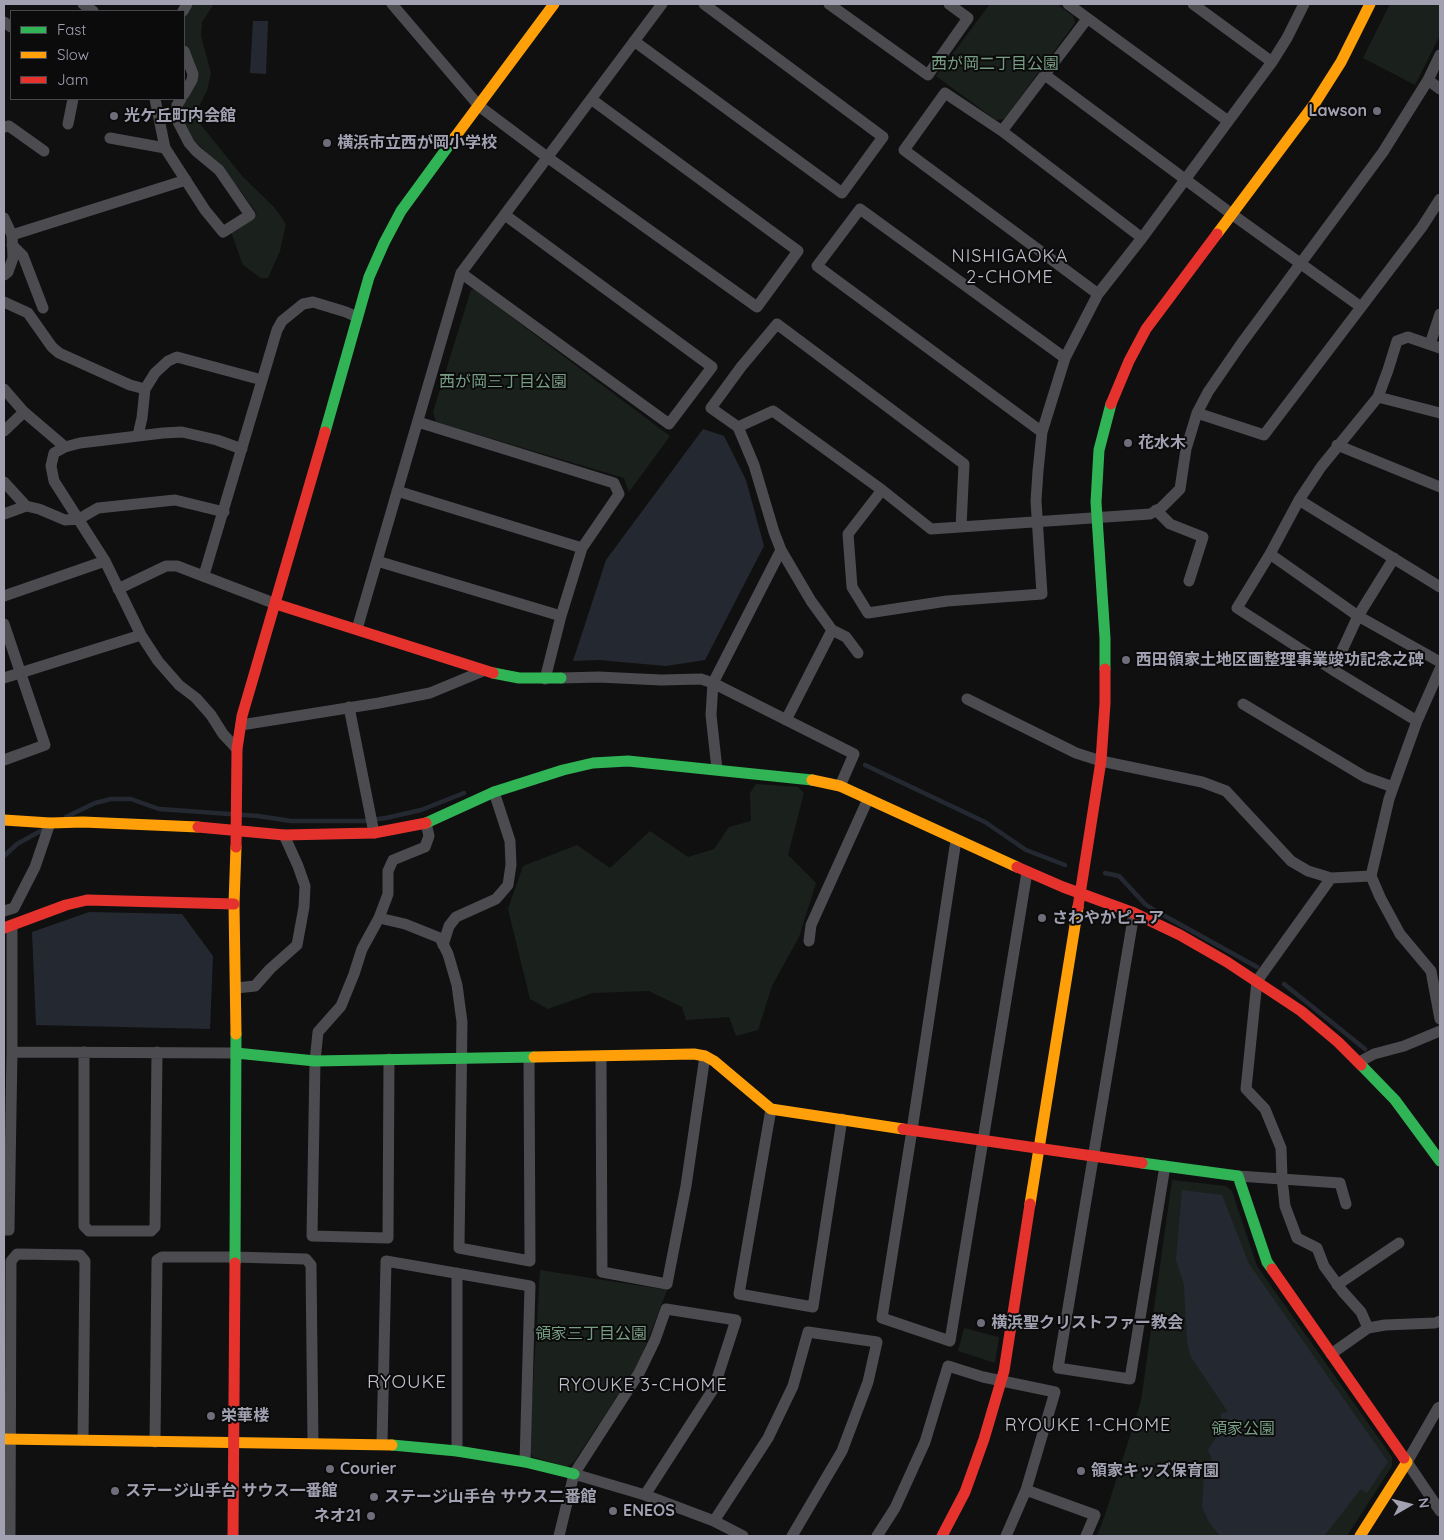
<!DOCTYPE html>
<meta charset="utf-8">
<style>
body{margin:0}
#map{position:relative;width:1444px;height:1540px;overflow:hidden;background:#101011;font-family:Quicksand,sans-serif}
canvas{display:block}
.frame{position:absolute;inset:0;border:5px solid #a1a1b2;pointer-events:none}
.legend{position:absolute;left:10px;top:10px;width:175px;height:90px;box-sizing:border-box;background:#0b0b0c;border:1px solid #47474e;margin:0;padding:6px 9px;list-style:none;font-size:15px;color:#a1a1b2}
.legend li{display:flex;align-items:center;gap:10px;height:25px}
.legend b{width:25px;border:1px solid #47474e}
.north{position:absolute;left:1384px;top:1480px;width:50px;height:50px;-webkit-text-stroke:4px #0b0b0c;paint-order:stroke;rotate:82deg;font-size:14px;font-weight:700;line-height:20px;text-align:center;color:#a1a1b2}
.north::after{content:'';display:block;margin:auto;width:18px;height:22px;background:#a1a1b2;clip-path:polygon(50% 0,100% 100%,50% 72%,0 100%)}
</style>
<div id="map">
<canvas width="1444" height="1540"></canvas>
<div class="frame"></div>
<ul class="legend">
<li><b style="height:6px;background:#30b455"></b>Fast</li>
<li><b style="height:6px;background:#ff9f0a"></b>Slow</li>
<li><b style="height:6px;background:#e5322d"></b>Jam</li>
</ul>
<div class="north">N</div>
</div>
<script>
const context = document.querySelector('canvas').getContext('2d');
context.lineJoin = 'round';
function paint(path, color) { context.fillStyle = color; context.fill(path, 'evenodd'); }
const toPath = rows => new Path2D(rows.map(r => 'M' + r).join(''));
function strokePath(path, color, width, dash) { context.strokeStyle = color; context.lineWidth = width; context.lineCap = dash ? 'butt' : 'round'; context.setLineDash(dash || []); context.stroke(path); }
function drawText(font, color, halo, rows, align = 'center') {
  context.font = font + ' Quicksand,"Noto Sans JP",sans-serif'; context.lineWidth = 4; context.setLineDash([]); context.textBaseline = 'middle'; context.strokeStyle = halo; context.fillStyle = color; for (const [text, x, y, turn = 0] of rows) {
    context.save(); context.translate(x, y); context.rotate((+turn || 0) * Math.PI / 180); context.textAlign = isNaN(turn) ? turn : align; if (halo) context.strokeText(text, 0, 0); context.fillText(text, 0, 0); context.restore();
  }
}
const green = toPath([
 [192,4,214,4,202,22,201,36,211,73,207,91,197,110,201,125,243,177,274,207,286,224,280,251,268,278,261,278,243,265,231,232,257,214,240,190,220,166,189,135,181,120,180,107,195,69,184,41,184,17],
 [990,4,1057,4,1073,16,1075,23,1004,119,996,120,936,76],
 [1390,4,1440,4,1440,35,1415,85,1363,58],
 [474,289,670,436,629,492,624,478,436,422,433,412,471,290],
 [756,784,798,787,804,793,788,855,816,883,799,937,772,986,758,1030,736,1036,729,1017,686,1020,682,1007,649,991,593,993,548,1009,530,999,508,909,523,866,577,845,610,868,650,831,688,857,714,849,729,827,751,821,750,793],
 [1172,1180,1226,1186,1232,1191,1257,1266,1392,1457,1392,1466,1347,1536,1097,1536,1105,1515,1141,1401],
 [540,1270,667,1290,649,1337,636,1368,581,1451,574,1462,567,1467,533,1457,529,1451],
 [964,1328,999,1337,995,1363,958,1351]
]);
const water = toPath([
 [253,21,268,21,266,74,250,73],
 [703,429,724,436,746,480,764,546,705,660,666,666,599,660,573,661,606,560],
 [89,912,182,914,213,956,210,1029,36,1025,32,932],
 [1182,1190,1222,1195,1249,1264,1388,1462,1367,1493,1361,1489,1324,1536,1220,1536,1209,1522,1202,1507,1204,1476,1212,1459,1208,1450,1222,1429,1221,1413,1228,1412,1191,1357,1187,1342,1184,1285,1176,1260]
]);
const stream = toPath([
 [865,765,985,822,1026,850,1065,865],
 [66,817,95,803,111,799,131,799,159,809,258,816,291,821,363,821,386,818,421,810,464,793],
 [4,856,17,844,46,828],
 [1105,873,1119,876,1145,904,1154,910,1257,967],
 [1284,984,1365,1049]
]);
const street = toPath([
 [83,4,93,11],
 [392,4,479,106,547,157,757,307,798,251,591,99],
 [829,4,928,75,968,18,949,4],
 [1068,4,1228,121],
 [1193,4,1272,62],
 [183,11,187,4],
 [4,22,11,27],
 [634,41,842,193,883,137,704,4],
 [184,51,193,74,192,80,184,94],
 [1045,75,1233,215,1361,307],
 [1428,80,1440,89],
 [155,99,165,148,205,210,223,232,250,215,219,170,196,151,189,143,176,118,177,105,181,99],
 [68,124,73,99],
 [4,127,9,126,44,151],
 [1002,131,1087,19],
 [110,138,165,148],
 [4,218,12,235,13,258,8,272,4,275],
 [12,235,186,180],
 [12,245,23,256,43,308],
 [461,273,669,424,712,367,505,215],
 [1098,294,904,150,945,93,1002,131,1142,238],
 [4,302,28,313,52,347,59,353,130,385,145,389],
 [1430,344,1440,314],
 [4,389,24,412,65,447],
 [1378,397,1440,413],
 [1197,413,1264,435,1422,227,1440,199],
 [418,422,614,483,619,494,582,548,561,616,545,679],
 [738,427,773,411,882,490,931,529,1150,514,1161,508,1180,489,1186,449,1197,413,1208,392,1241,344,1383,152,1428,80,1440,55],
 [4,431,24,412],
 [1042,432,817,266,860,209,1065,358],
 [138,435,142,418,145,389,155,373,168,361,177,357,262,380],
 [1337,445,1440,487],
 [4,482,26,506,39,509,65,520,79,519,98,508,175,500,224,512],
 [882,490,848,534,852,587,868,613,947,601,1042,594,1036,501,1038,471,1042,432,1065,358,1098,294,1142,238,1272,62,1287,38,1304,4],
 [397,491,582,548],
 [1299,500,1440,587],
 [1156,510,1170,524,1203,537,1189,581],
 [4,514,26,506],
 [1270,554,1358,616,1440,662],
 [377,561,561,616],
 [204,575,277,330,282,321,303,304,313,302,346,312,357,317],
 [118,589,166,566,177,566,276,604],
 [4,596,105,561],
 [4,624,45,745,4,760],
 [357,629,461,273,662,4],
 [858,653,846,637,832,630,811,601,781,550,774,532,754,465,738,427,711,408,741,367,777,324,964,464,961,527],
 [1440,669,1417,721,1389,799,1371,876,1380,897,1400,934,1431,971,1440,1019],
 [1333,670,1358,616,1394,558],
 [4,678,141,635],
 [561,678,599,677,661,680,701,679,713,683,854,754,840,786],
 [967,699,1076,753,1101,761,1202,782,1226,791,1291,861,1308,871,1331,878,1371,876],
 [1243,704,1365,777,1393,787],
 [349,707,374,833],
 [786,720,832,630],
 [1417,721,1333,670,1237,608,1270,554,1299,500,1321,467,1378,397,1388,370,1397,341,1408,337,1440,348],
 [241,725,379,703,430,693,483,671],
 [237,749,223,734,211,715,196,698,179,685,158,661,141,635,105,561,54,481,51,466,54,453,65,447,80,443,163,433,182,432,217,440,242,449],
 [717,769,711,715,713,683,781,550],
 [956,840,912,1130,882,1318,950,1341,1027,872],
 [1331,878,1257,981,1246,1089,1265,1109,1281,1148,1282,1178,1285,1206,1297,1238,1317,1248,1324,1266,1343,1292,1361,1312,1368,1328],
 [4,911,14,908,35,867,50,823],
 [1134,913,1058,1368,1130,1379,1165,1166],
 [379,918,405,924,440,938,448,954,457,985,462,1022,459,1248,530,1261,529,1058],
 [809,941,811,925,868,799],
 [443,945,449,926,456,917,496,899,508,885,511,865,510,841,494,792],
 [236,988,255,986,270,969,297,945,304,907,305,886,298,866,284,835],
 [12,1052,236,1053],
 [84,1052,84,1226,89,1231,151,1231,155,1227,157,1052],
 [601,1056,602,1272,667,1284,686,1186,705,1056],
 [389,1059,388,1238,312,1236,315,1061,318,1032,341,1006,354,974,362,949,379,918,388,894,388,871,393,860,425,847,429,836,426,823],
 [1359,1062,1374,1054,1404,1046,1440,1031],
 [771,1109,739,1294,813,1307,842,1119],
 [1238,1176,1340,1183,1346,1204],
 [4,1230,9,1230,12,1052,12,925],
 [457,1273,457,1451],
 [1337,1285,1399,1243],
 [1331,1354,1368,1328,1385,1325,1435,1323,1440,1321],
 [1440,1407,1438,1408,1407,1462,1440,1511],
 [155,1442,157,1260,162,1257,234,1257,306,1259,311,1265,313,1443],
 [382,1444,386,1261,530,1286,525,1462],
 [574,1474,645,1495,714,1521,743,1536],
 [1026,1490,1095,1515,1086,1536],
 [714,1521,768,1438,793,1386,808,1332,877,1342,868,1382,842,1451,792,1536],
 [10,1536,11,1261,17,1254,80,1255,85,1261,83,1440],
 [559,1536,574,1474,639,1373,655,1340,666,1309,736,1320,714,1388,645,1495],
 [877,1536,895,1508,925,1442,948,1366,983,1377,1055,1392,1026,1490,1006,1536]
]);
const fast = toPath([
 [325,432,369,277,384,243,401,211,455,137],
 [1105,669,1105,638,1096,502,1099,450,1111,404],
 [493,673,519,678,561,678],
 [426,823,494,792,563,770,593,763,628,761,812,780],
 [236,1053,315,1061,534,1057],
 [1361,1065,1395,1100,1440,1161],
 [1142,1163,1238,1176,1267,1262,1272,1269],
 [235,1263,236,1034],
 [392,1445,457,1451,525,1462,574,1474]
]);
const slow = toPath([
 [455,137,554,4],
 [1217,234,1315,103,1341,62,1370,4],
 [812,780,840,786,1017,867],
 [4,820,50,823,83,822,198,827],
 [236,1034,234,904,236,847],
 [534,1057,694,1054,705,1056,714,1061,771,1109,903,1129],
 [1030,1204,1078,907],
 [4,1439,392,1445],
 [1360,1536,1407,1462,1404,1458]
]);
const jam = toPath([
 [1111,404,1129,361,1146,329,1217,234],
 [276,604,493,673],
 [198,827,284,835,374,833,426,823],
 [236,847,237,749,242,716,325,432],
 [1017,867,1063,887,1134,913,1180,935,1227,962,1301,1011,1338,1042,1361,1065],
 [1078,907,1101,761,1105,703,1105,669],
 [4,928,66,905,87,900,234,904],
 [903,1129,1142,1163],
 [1272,1269,1404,1458],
 [233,1536,235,1263],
 [942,1536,965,1492,984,1439,1004,1371,1030,1204]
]);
const markers = [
 [1377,111,5,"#6e6e7a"],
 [114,116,5,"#6e6e7a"],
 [327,143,5,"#6e6e7a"],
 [1128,443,5,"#6e6e7a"],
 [1126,660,5,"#6e6e7a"],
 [1042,918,5,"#6e6e7a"],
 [981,1323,5,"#6e6e7a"],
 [211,1416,5,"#6e6e7a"],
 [330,1469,5,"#6e6e7a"],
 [1081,1471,5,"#6e6e7a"],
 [115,1491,5,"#6e6e7a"],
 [374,1497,5,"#6e6e7a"],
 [613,1511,5,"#6e6e7a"],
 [371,1516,5,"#6e6e7a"]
];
const parkNames = [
 ["西が岡二丁目公園",995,64],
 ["西が岡三丁目公園",503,382],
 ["領家三丁目公園",591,1334],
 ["領家公園",1243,1429]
];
const poiNames = [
 ["Lawson",1367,111,"right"],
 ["光ケ丘町内会館",124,116],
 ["横浜市立西が岡小学校",337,143],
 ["花水木",1138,443],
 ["西田領家土地区画整理事業竣功記念之碑",1136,660],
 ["さわやかピュア",1052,918],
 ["横浜聖クリストファー教会",991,1323],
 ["栄華楼",221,1416],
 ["Courier",340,1469],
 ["領家キッズ保育園",1091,1471],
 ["ステージ山手台 サウス一番館",125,1491],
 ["ステージ山手台 サウス二番館",384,1497],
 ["ENEOS",623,1511],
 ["ネオ21",361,1516,"right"]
];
const neighbourhoodNames = [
 ["NISHIGAOKA",1010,257],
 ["2-CHOME",1010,278],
 ["RYOUKE 3-CHOME",643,1386],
 ["RYOUKE 1-CHOME",1088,1426]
];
const quarterNames = [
 ["RYOUKE",407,1382]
];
paint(green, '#1a211c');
paint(water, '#242931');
strokePath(stream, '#242931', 4.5);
strokePath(street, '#4b4b50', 11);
strokePath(fast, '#30b455', 11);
strokePath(slow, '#ff9f0a', 11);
strokePath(jam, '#e5322d', 11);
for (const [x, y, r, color] of markers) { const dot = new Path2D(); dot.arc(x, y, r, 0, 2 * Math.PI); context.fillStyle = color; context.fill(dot); strokePath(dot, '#0b0b0c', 2); }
drawText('16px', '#779e84', '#0b0b0c', parkNames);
drawText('bold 16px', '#a1a1b2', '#0b0b0c', poiNames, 'left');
context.letterSpacing = '1px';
drawText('18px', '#c2c2ce', '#0b0b0c', neighbourhoodNames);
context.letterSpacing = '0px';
context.letterSpacing = '1px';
drawText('19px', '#c2c2ce', '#0b0b0c', quarterNames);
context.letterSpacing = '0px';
</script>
